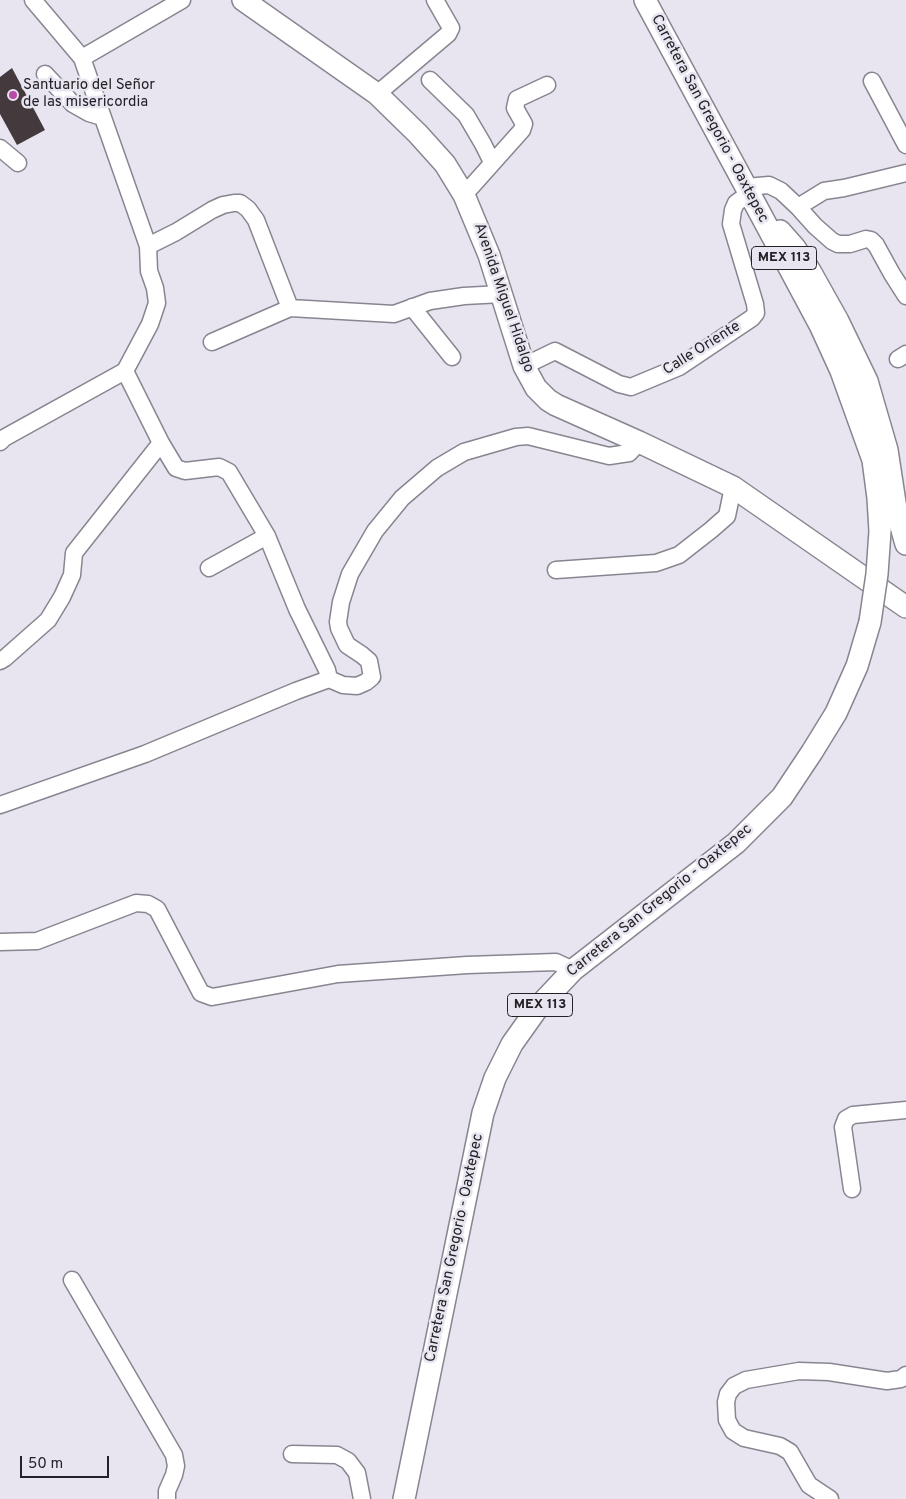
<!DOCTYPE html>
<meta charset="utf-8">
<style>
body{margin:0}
#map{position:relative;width:906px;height:1499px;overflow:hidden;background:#e8e5f0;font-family:Overpass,sans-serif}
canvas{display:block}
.scale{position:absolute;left:20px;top:1456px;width:89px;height:22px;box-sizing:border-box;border:2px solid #232226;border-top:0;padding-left:6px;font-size:15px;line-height:18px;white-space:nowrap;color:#232226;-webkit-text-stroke:4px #e8e5f0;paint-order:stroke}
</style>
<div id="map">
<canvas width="906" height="1499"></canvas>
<div class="scale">50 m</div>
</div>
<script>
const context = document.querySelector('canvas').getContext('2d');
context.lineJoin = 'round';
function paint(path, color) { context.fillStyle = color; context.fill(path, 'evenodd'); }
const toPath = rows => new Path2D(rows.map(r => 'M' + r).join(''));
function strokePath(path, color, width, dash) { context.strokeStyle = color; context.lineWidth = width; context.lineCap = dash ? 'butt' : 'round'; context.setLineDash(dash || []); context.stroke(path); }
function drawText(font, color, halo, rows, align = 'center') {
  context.font = font + ' Overpass,sans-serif'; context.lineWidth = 5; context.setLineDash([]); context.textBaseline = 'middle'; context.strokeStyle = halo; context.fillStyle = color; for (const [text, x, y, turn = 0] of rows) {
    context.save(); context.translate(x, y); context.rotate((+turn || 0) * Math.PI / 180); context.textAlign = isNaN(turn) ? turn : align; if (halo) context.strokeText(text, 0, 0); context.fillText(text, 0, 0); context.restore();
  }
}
const building = toPath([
 [12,68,45,130,17,145,0,114,0,77]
]);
const minor = toPath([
 [33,0,82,58,148,246,149,271,155,288,157,303,150,324,125,371,161,443,176,468,185,471,219,467,229,472,267,536,297,609,327,670,329,679,343,685,357,686,366,682,372,677,369,661,362,655,347,645,339,628,338,622,341,602,350,574,375,531,402,498,437,468,464,452,516,437,528,436,609,456,629,453,639,442],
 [82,58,182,0],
 [45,74,73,104,89,113,102,117],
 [430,80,466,115,483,144,492,162],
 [872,81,906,145],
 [377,94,448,34,451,28,435,0],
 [0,148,18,163],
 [746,187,769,185,781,191,798,207,815,226,832,241,838,244,850,244,866,239,871,240,876,245,892,274,906,296],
 [464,195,522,130,524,124,515,108,517,99,547,85],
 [798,207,824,191,844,188,906,173],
 [148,246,176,232,212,210,223,205,234,203,240,203,248,209,256,220,290,308,394,314,430,301,464,296,502,294],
 [412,307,452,357],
 [212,342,290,308],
 [898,359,906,354],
 [524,366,555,351,619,384,631,387,679,367,752,318,756,313,755,304,731,224,733,210,736,203,743,198,754,202],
 [0,442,4,438,125,371],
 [209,568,267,536],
 [556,570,656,563,679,555,711,530,727,516,733,487],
 [0,661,5,658,48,620,62,597,72,575,74,553,161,443],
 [0,805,145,754,296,691,329,679],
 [0,942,37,941,136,903,148,904,157,909,201,993,212,997,338,974,467,965,556,962,573,970],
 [852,1189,843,1127,846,1119,853,1115,906,1110],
 [72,1280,174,1455,176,1466,174,1475,167,1491,167,1499],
 [292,1454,337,1455,348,1461,357,1473,362,1499],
 [830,1499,809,1485,790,1452,780,1446,744,1438,733,1431,727,1420,726,1402,728,1394,734,1386,746,1380,799,1371,829,1372,887,1381,901,1379,906,1375]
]);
const major = toPath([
 [243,0,377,94,418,134,445,164,464,195,489,255,524,366,536,388,548,400,556,405,639,442,733,487,906,607],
 [645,0,746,187,820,325,841,371,873,460,878,498,880,531],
 [780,231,795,248,810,271,838,321,867,381,887,450,896,509,906,544],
 [404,1499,483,1113,495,1078,512,1044,539,1006,573,970,736,843,782,797,812,752,836,713,857,666,870,622]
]);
const majorBridge = toPath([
 [870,622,877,574,880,531]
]);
const markers = [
 [13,95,5,"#b94ba8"]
];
const shields = [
 [784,258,65],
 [540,1005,65]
];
const shieldNames = [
 ["MEX 113",784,258],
 ["MEX 113",540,1005]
];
const poiNames = [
 ["Santuario del Señor",23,86],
 ["de las misericordia",23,103]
];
const streetNames = [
 ["Carretera San Gregorio - Oaxtepec",709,119,62],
 ["Avenida Miguel Hidalgo",503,298,71],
 ["Calle Oriente",702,349,-32],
 ["Carretera San Gregorio - Oaxtepec",660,901,-39],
 ["Carretera San Gregorio - Oaxtepec",455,1248,-78]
];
paint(building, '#44393d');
strokePath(minor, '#888590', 19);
strokePath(major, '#888590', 24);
strokePath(minor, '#fff', 16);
strokePath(major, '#fff', 21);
strokePath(majorBridge, '#888590', 24, []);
strokePath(majorBridge, '#fff', 21);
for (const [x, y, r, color] of markers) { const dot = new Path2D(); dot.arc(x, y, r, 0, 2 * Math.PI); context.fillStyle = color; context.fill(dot); strokePath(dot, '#e8e5f0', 2); }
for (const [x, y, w] of shields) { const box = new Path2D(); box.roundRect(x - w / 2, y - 11.5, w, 23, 4); context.fillStyle = '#e8e5f0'; context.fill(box); strokePath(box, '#232226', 1); }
drawText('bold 14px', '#232226', null, shieldNames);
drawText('15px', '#232226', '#e8e5f0', poiNames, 'left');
drawText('15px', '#232226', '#e8e5f0', streetNames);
</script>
